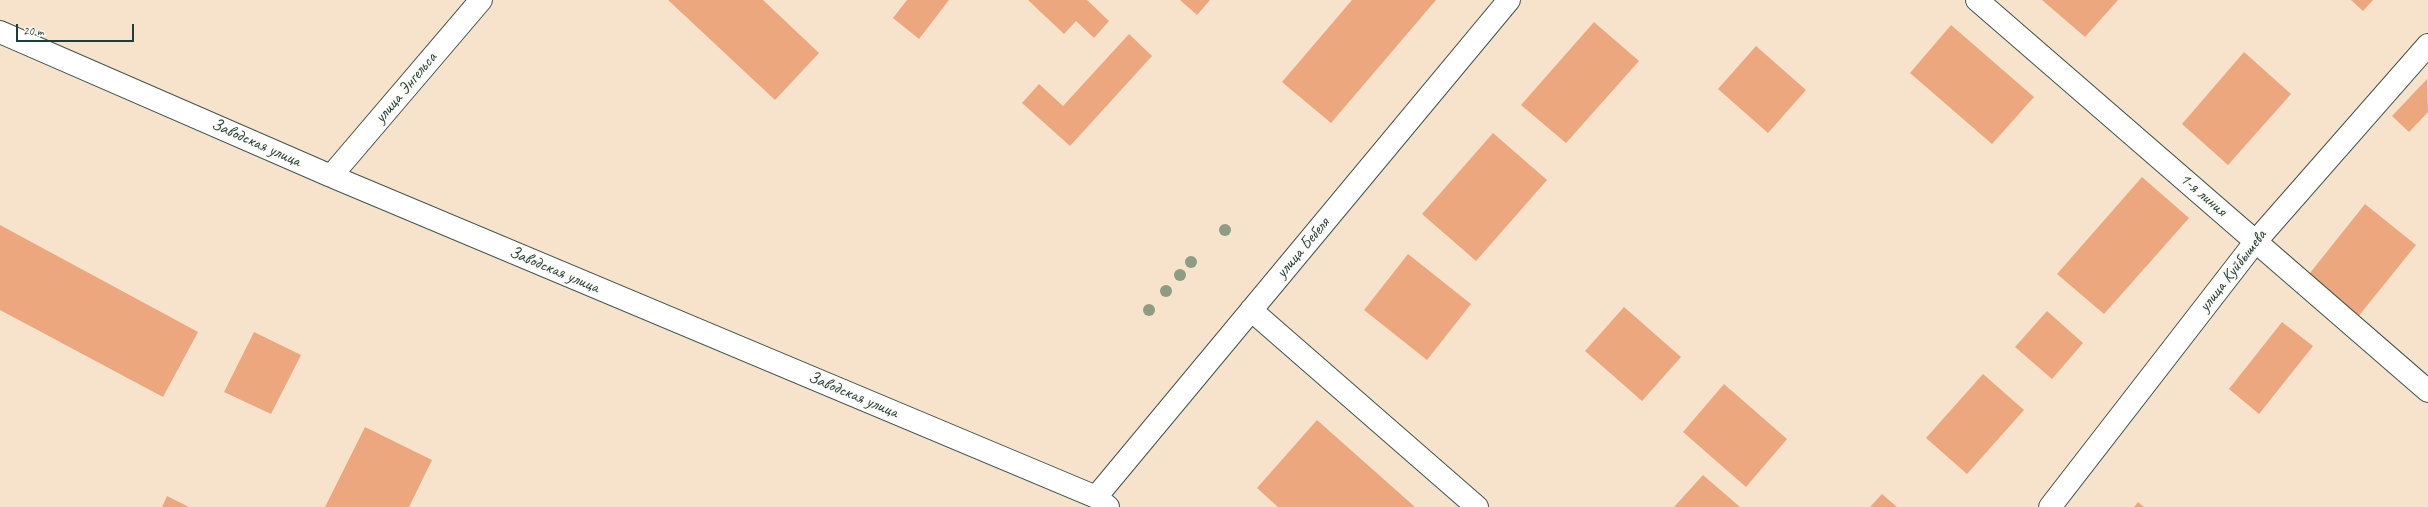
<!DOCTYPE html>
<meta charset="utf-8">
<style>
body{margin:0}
#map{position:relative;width:2428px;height:507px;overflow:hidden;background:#f7e3cc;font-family:Caveat,sans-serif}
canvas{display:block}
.scale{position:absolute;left:16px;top:24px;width:118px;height:18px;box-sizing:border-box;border:2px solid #1f3d34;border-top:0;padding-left:5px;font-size:12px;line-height:14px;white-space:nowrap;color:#1f3d34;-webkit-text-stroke:3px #fdfcf7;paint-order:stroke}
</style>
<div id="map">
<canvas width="2428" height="507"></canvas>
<div class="scale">20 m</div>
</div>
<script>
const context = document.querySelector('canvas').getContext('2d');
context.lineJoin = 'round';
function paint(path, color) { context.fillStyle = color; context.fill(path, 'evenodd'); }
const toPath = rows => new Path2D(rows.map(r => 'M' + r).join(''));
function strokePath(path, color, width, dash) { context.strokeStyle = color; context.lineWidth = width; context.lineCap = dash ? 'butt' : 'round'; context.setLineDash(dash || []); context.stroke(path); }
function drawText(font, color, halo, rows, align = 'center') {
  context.font = font + ' Caveat,sans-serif'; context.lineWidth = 3; context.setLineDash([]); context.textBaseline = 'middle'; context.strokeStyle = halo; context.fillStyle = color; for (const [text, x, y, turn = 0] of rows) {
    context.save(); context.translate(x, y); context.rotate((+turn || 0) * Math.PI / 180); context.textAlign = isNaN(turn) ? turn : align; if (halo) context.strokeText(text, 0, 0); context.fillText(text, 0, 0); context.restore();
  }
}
const building = toPath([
 [668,0,763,0,819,53,775,100],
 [907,0,949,0,919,39,893,18],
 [1028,0,1087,0,1109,21,1094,38,1076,21,1064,34],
 [1180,0,1210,0,1197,15],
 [1352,0,1436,0,1331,123,1282,82],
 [2042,0,2118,0,2085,37],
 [2351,0,2373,0,2363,11],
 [1594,22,1639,61,1566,143,1521,105],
 [1951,25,2034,97,1992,144,1910,73],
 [1129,34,1152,56,1070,146,1022,103,1039,84,1063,106],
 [1756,46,1806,90,1768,133,1718,89],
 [2244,52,2291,94,2228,165,2182,124],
 [2427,79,2428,112,2409,132,2392,116],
 [1493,133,1547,180,1476,261,1422,214],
 [2142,177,2189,218,2104,314,2057,274],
 [2365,204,2416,245,2357,318,2306,278],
 [0,225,198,332,163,397,0,310],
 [1408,254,1471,304,1427,360,1364,310],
 [1624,307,1681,357,1642,401,1585,351],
 [2047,311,2083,343,2052,379,2015,347],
 [2282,322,2313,346,2259,414,2229,389],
 [254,332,301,355,271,414,224,392],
 [1983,374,2024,410,1967,474,1926,438],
 [1724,384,1787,439,1746,487,1683,432],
 [1317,420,1415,507,1278,507,1257,488],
 [365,427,432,460,409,507,325,507],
 [1703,475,1740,507,1674,507],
 [1882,494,1897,507,1870,507],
 [167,496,189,507,162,507],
 [2138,502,2144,507,2134,507]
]);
const minor = toPath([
 [1977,0,2428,391],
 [0,32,331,176,1096,497,1108,507],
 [331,176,481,0],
 [1251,310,1477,507],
 [1096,497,1509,0],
 [2050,507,2256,241,2428,45]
]);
const trees = [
 [1225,230],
 [1191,262],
 [1180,275],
 [1166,291],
 [1149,310]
];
const streetNames = [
 ["улица Энгельса",406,88,-50],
 ["Заводская улица",256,143,24],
 ["1-я линия",2203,195,41],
 ["улица Бебеля",1303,248,-50],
 ["Заводская улица",554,270,23],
 ["улица Куйбышева",2233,271,-52],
 ["Заводская улица",853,395,23]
];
paint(building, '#eda77e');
strokePath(minor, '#3f564b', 24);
strokePath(minor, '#fff', 22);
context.fillStyle = '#8e9c84';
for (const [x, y] of trees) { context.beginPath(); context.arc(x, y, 6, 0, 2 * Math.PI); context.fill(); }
drawText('17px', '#1f3d34', '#fdfcf7', streetNames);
</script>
